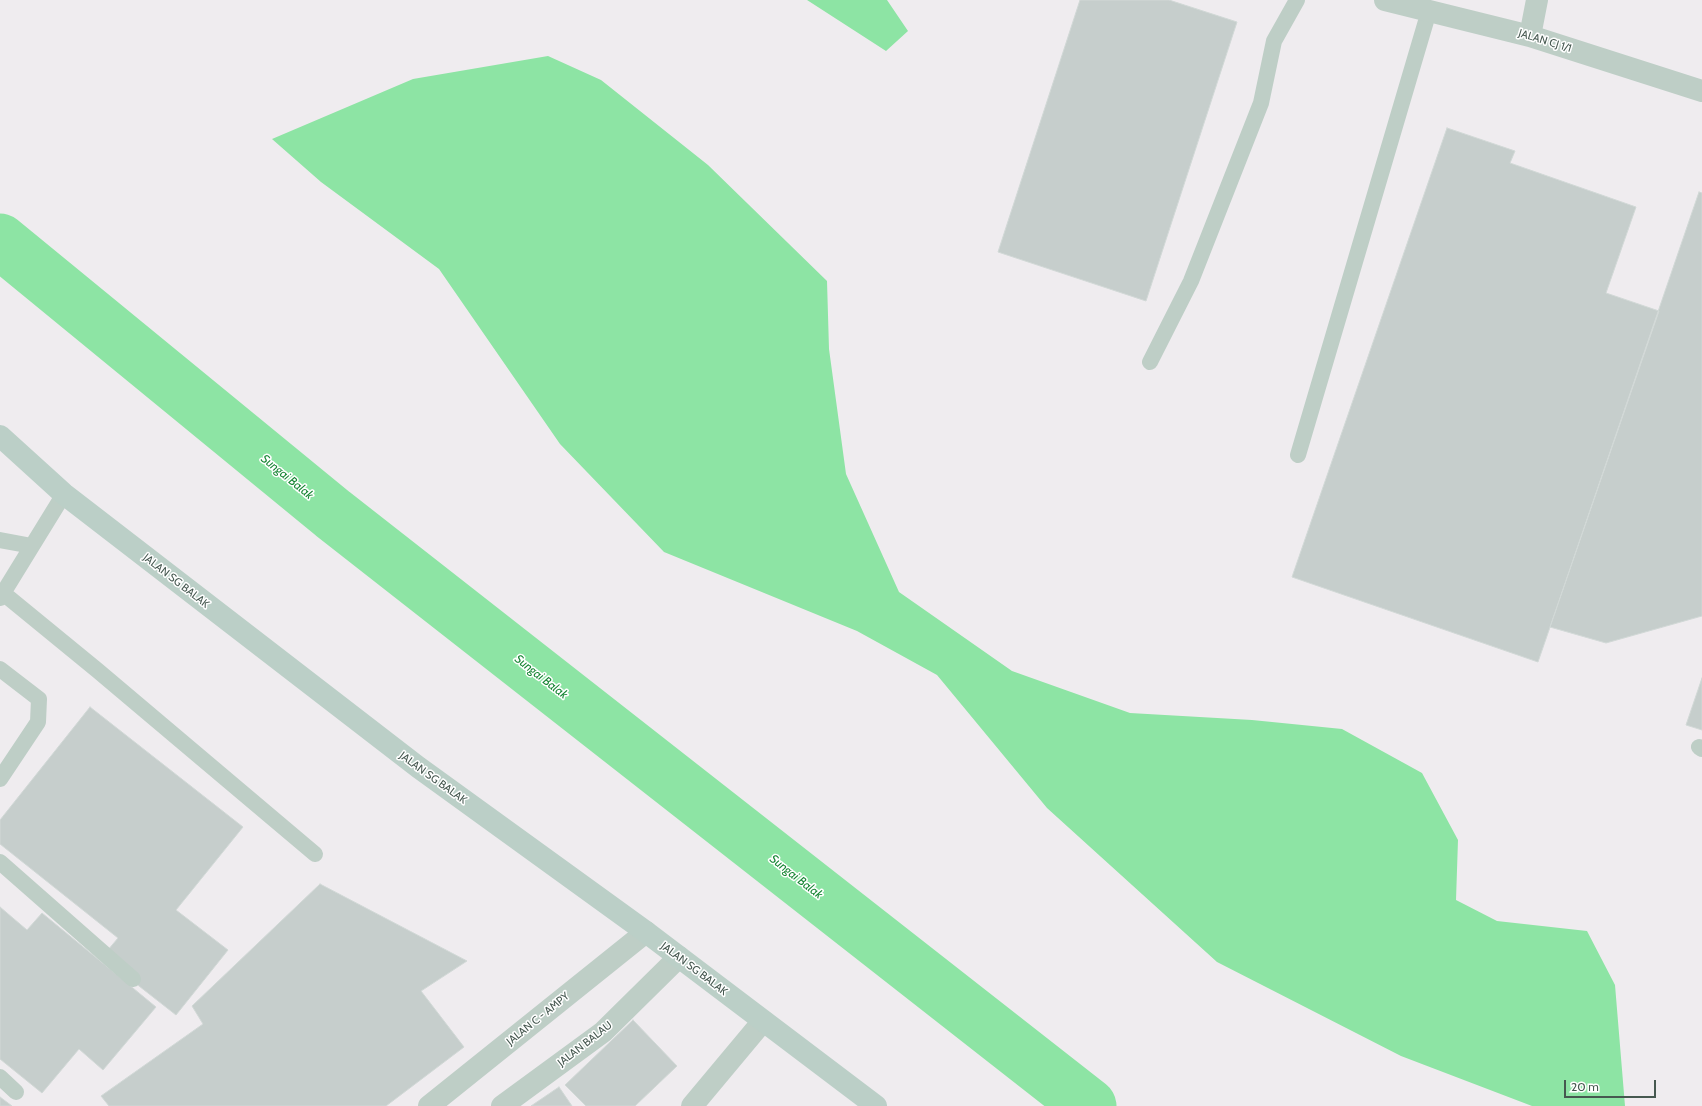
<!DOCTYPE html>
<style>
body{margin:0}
#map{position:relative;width:1702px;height:1106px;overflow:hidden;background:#efecef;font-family:Cabin,sans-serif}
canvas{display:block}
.scale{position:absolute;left:1564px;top:1080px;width:92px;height:18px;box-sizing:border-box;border:2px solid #465850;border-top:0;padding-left:5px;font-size:12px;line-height:14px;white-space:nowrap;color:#465850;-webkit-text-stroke:3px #fff;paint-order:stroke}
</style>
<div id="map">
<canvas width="1702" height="1106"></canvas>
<div class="scale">20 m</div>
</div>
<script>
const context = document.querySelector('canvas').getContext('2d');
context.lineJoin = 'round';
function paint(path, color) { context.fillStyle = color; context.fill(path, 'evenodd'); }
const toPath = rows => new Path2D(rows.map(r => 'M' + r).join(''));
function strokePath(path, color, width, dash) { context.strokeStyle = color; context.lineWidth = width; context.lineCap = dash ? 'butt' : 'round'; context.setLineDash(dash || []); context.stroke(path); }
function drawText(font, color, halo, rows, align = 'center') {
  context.font = font + ' Cabin,sans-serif'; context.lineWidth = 3; context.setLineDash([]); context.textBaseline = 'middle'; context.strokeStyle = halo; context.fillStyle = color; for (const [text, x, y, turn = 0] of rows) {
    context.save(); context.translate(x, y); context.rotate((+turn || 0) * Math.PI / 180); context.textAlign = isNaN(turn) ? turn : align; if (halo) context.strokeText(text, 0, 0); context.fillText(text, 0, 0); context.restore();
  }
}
const water = toPath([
 [807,0,887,0,908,31,886,51],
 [548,56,601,80,708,165,827,281,829,349,846,474,899,592,1012,671,1130,713,1252,720,1342,729,1422,773,1458,840,1456,900,1497,921,1587,931,1615,985,1625,1106,1532,1106,1401,1056,1217,962,1047,808,937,675,857,631,664,552,560,444,439,269,321,182,272,139,413,79]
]);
const river = toPath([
 [0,241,333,514,1089,1106]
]);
const building = toPath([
 [1080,0,1169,0,1237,22,1146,301,998,252,1080,0],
 [1447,128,1515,151,1510,163,1636,207,1606,293,1659,311,1538,662,1292,577,1447,128],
 [1699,192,1702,193,1702,616,1606,643,1550,627,1699,192],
 [1702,678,1702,730,1686,725,1702,678],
 [90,707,243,827,176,910,228,950,176,1015,102,957,118,938,0,844,0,820,90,707],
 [320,884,467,961,421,991,464,1047,386,1106,109,1106,101,1096,203,1024,192,1006,320,884],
 [0,907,27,930,42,913,156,1007,103,1070,79,1049,42,1093,0,1059,0,907],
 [633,1020,677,1066,635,1106,586,1106,565,1085,633,1020],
 [559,1087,572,1106,531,1106,559,1087],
 [0,1097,12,1106,0,1106,0,1097]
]);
const lane = toPath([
 [1150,362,1191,281,1261,103,1274,41,1297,0],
 [1298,455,1429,11],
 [0,540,32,546],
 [3,593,97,670,315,854],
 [0,598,64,494],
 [0,669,39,699,38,722,0,779],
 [1699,747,1702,749],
 [0,862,133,979],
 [0,1077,16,1092]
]);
const street = toPath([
 [1385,0,1530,36,1702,91],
 [1530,36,1537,0],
 [429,1106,646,932],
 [502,1106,603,1032,679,957],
 [692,1106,763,1021]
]);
const secondary = toPath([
 [0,436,64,494,418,767,646,932,876,1106]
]);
const streetNames = [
 ["JALAN CJ 1/1",1545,41,17],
 ["JALAN SG BALAK",176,581,38],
 ["JALAN SG BALAK",433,778,36],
 ["JALAN SG BALAK",694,969,37],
 ["JALAN C - AMPY",538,1019,-39],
 ["JALAN BALAU",585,1044,-38]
];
const waterNames = [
 ["Sungai Balak",287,477,39],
 ["Sungai Balak",541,677,38],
 ["Sungai Balak",796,877,38]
];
paint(water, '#8de4a4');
strokePath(river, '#8de4a4', 55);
paint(building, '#c6cecc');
strokePath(building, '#d1d8d6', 1);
strokePath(lane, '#becec6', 16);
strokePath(street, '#becec6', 22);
strokePath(secondary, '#bbcfc7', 22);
drawText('11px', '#465850', '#fff', streetNames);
drawText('italic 12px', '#168533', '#fff', waterNames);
</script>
